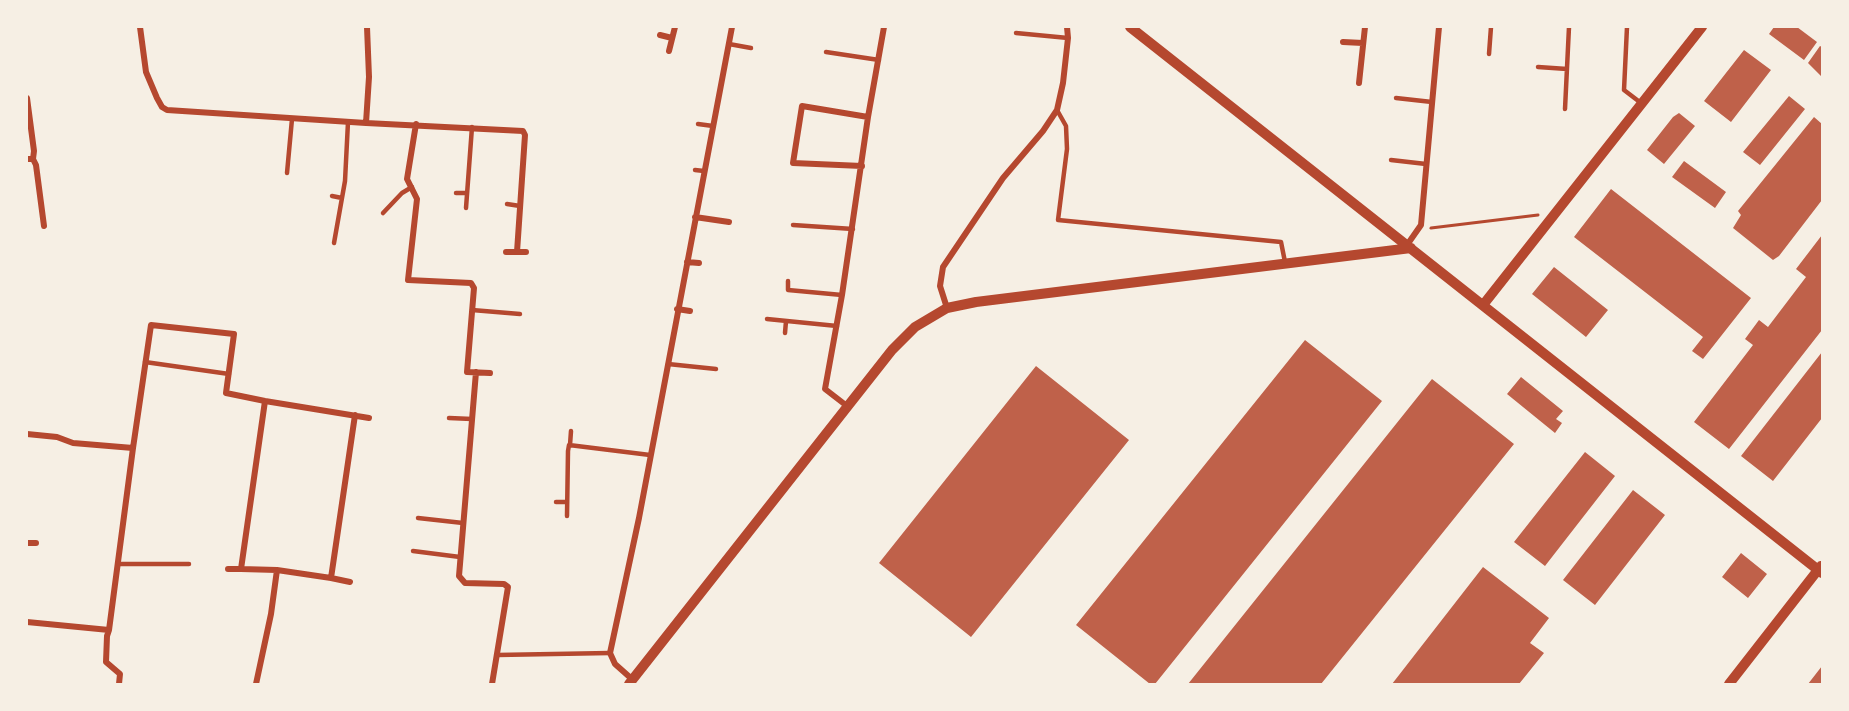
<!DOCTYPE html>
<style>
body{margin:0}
#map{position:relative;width:1849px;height:711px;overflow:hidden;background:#f6efe4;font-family:"Open Sans",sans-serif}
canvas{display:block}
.frame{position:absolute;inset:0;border:28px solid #f6efe4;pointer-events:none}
</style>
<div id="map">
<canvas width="1849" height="711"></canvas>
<div class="frame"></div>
</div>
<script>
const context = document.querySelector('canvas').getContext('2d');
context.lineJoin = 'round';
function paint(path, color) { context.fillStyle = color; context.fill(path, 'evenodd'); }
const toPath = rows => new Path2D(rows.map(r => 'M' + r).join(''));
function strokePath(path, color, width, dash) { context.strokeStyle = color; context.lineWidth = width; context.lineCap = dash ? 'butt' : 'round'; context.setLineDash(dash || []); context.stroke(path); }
const building = toPath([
 [1774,27,1797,27,1817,42,1804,60,1769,34],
 [1820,46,1822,47,1822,77,1808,63],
 [1744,50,1771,70,1731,122,1704,101],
 [1789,96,1805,109,1760,165,1743,152],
 [1679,113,1695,126,1664,164,1647,150,1673,117],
 [1814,117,1822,124,1822,200,1779,256,1773,260,1733,228,1741,215,1738,211],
 [1684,161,1726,192,1715,208,1672,177],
 [1611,189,1751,298,1703,359,1692,351,1703,337,1574,237],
 [1822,235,1822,330,1729,449,1694,422,1753,345,1745,339,1759,320,1768,327,1806,277,1796,269],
 [1554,267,1608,310,1586,337,1532,294],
 [1305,340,1382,401,1155,684,1150,684,1076,625],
 [1822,352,1822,418,1773,481,1741,456],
 [1036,366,1129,440,971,637,879,563],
 [1521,377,1563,411,1556,419,1562,423,1555,433,1507,394],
 [1432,379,1514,444,1321,684,1188,684],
 [1585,452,1615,476,1545,566,1514,542],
 [1633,490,1665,515,1595,605,1563,580],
 [1741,553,1767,574,1748,598,1722,577],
 [1483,567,1549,618,1530,643,1544,653,1519,684,1392,684],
 [1822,666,1822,684,1808,684]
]);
const path = toPath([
 [1431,228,1538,215]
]);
const service = toPath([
 [1627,27,1624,90,1641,103],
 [1016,33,1068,38],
 [729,44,751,48],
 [826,52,879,60],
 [1489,54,1491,27],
 [1538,67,1567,69],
 [1396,98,1432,102],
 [1565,109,1569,27],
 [1057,110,1066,126,1067,149,1058,220,1281,242,1285,262],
 [698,124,713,126],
 [1391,160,1426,164],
 [695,170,704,171],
 [287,173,292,119],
 [456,193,467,193],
 [332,196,342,198],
 [507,204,520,206],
 [466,208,472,127],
 [383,213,402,193,412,187],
 [793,225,853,229],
 [334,243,345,181,348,122],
 [788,281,788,290,842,295],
 [472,310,520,314],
 [767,319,837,326],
 [785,333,786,321],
 [145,362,229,374],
 [668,364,716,369],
 [449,418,472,419],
 [570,445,571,431],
 [556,502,567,502],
 [567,516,568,451,569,445,650,455],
 [418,518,463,523],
 [413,551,460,557],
 [118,564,189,564],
 [497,655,610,653]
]);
const minor = toPath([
 [140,27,146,72,157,98,162,107,167,110,366,123],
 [367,27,369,77,366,123,523,131,525,135,517,252],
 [660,35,672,38],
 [1343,42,1363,43],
 [669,51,675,27],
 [1359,83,1365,27],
 [27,98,34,151,33,159,27,159],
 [416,124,407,179,417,199,408,280,471,283,474,288,467,372,490,373],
 [33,159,36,165,44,226],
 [862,166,793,163,802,106,868,117],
 [695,217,729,222],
 [1407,245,1421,225,1439,27],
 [506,252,526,252],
 [687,262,699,263],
 [947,308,940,286,943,267,1003,178,1043,131,1057,110,1063,83,1068,38,1067,27],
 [677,309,690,311],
 [476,372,459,576,465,583,504,584,508,587,492,684],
 [265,401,241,569,277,570,331,578,355,415],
 [847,406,825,389,842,295,868,117,884,27],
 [27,434,57,437,73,443,133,448,109,630,27,622],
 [133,448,151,325,234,334,226,393,265,401,369,418],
 [27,543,36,543],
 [228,569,241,569],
 [331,578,350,582],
 [109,630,107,636,106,662,120,674,119,684],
 [633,680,615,664,610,653,639,518,732,27],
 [256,684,271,614,277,570]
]);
const tertiary = toPath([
 [1130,27,1822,573],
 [1483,305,1702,27],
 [629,684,892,350,915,327,947,308,976,302,1411,248],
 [1729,684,1821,566]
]);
paint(building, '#bf614a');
strokePath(path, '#b5482f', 3);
strokePath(service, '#b5482f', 4.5);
strokePath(minor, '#b5482f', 6);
strokePath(tertiary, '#b5482f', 10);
</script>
